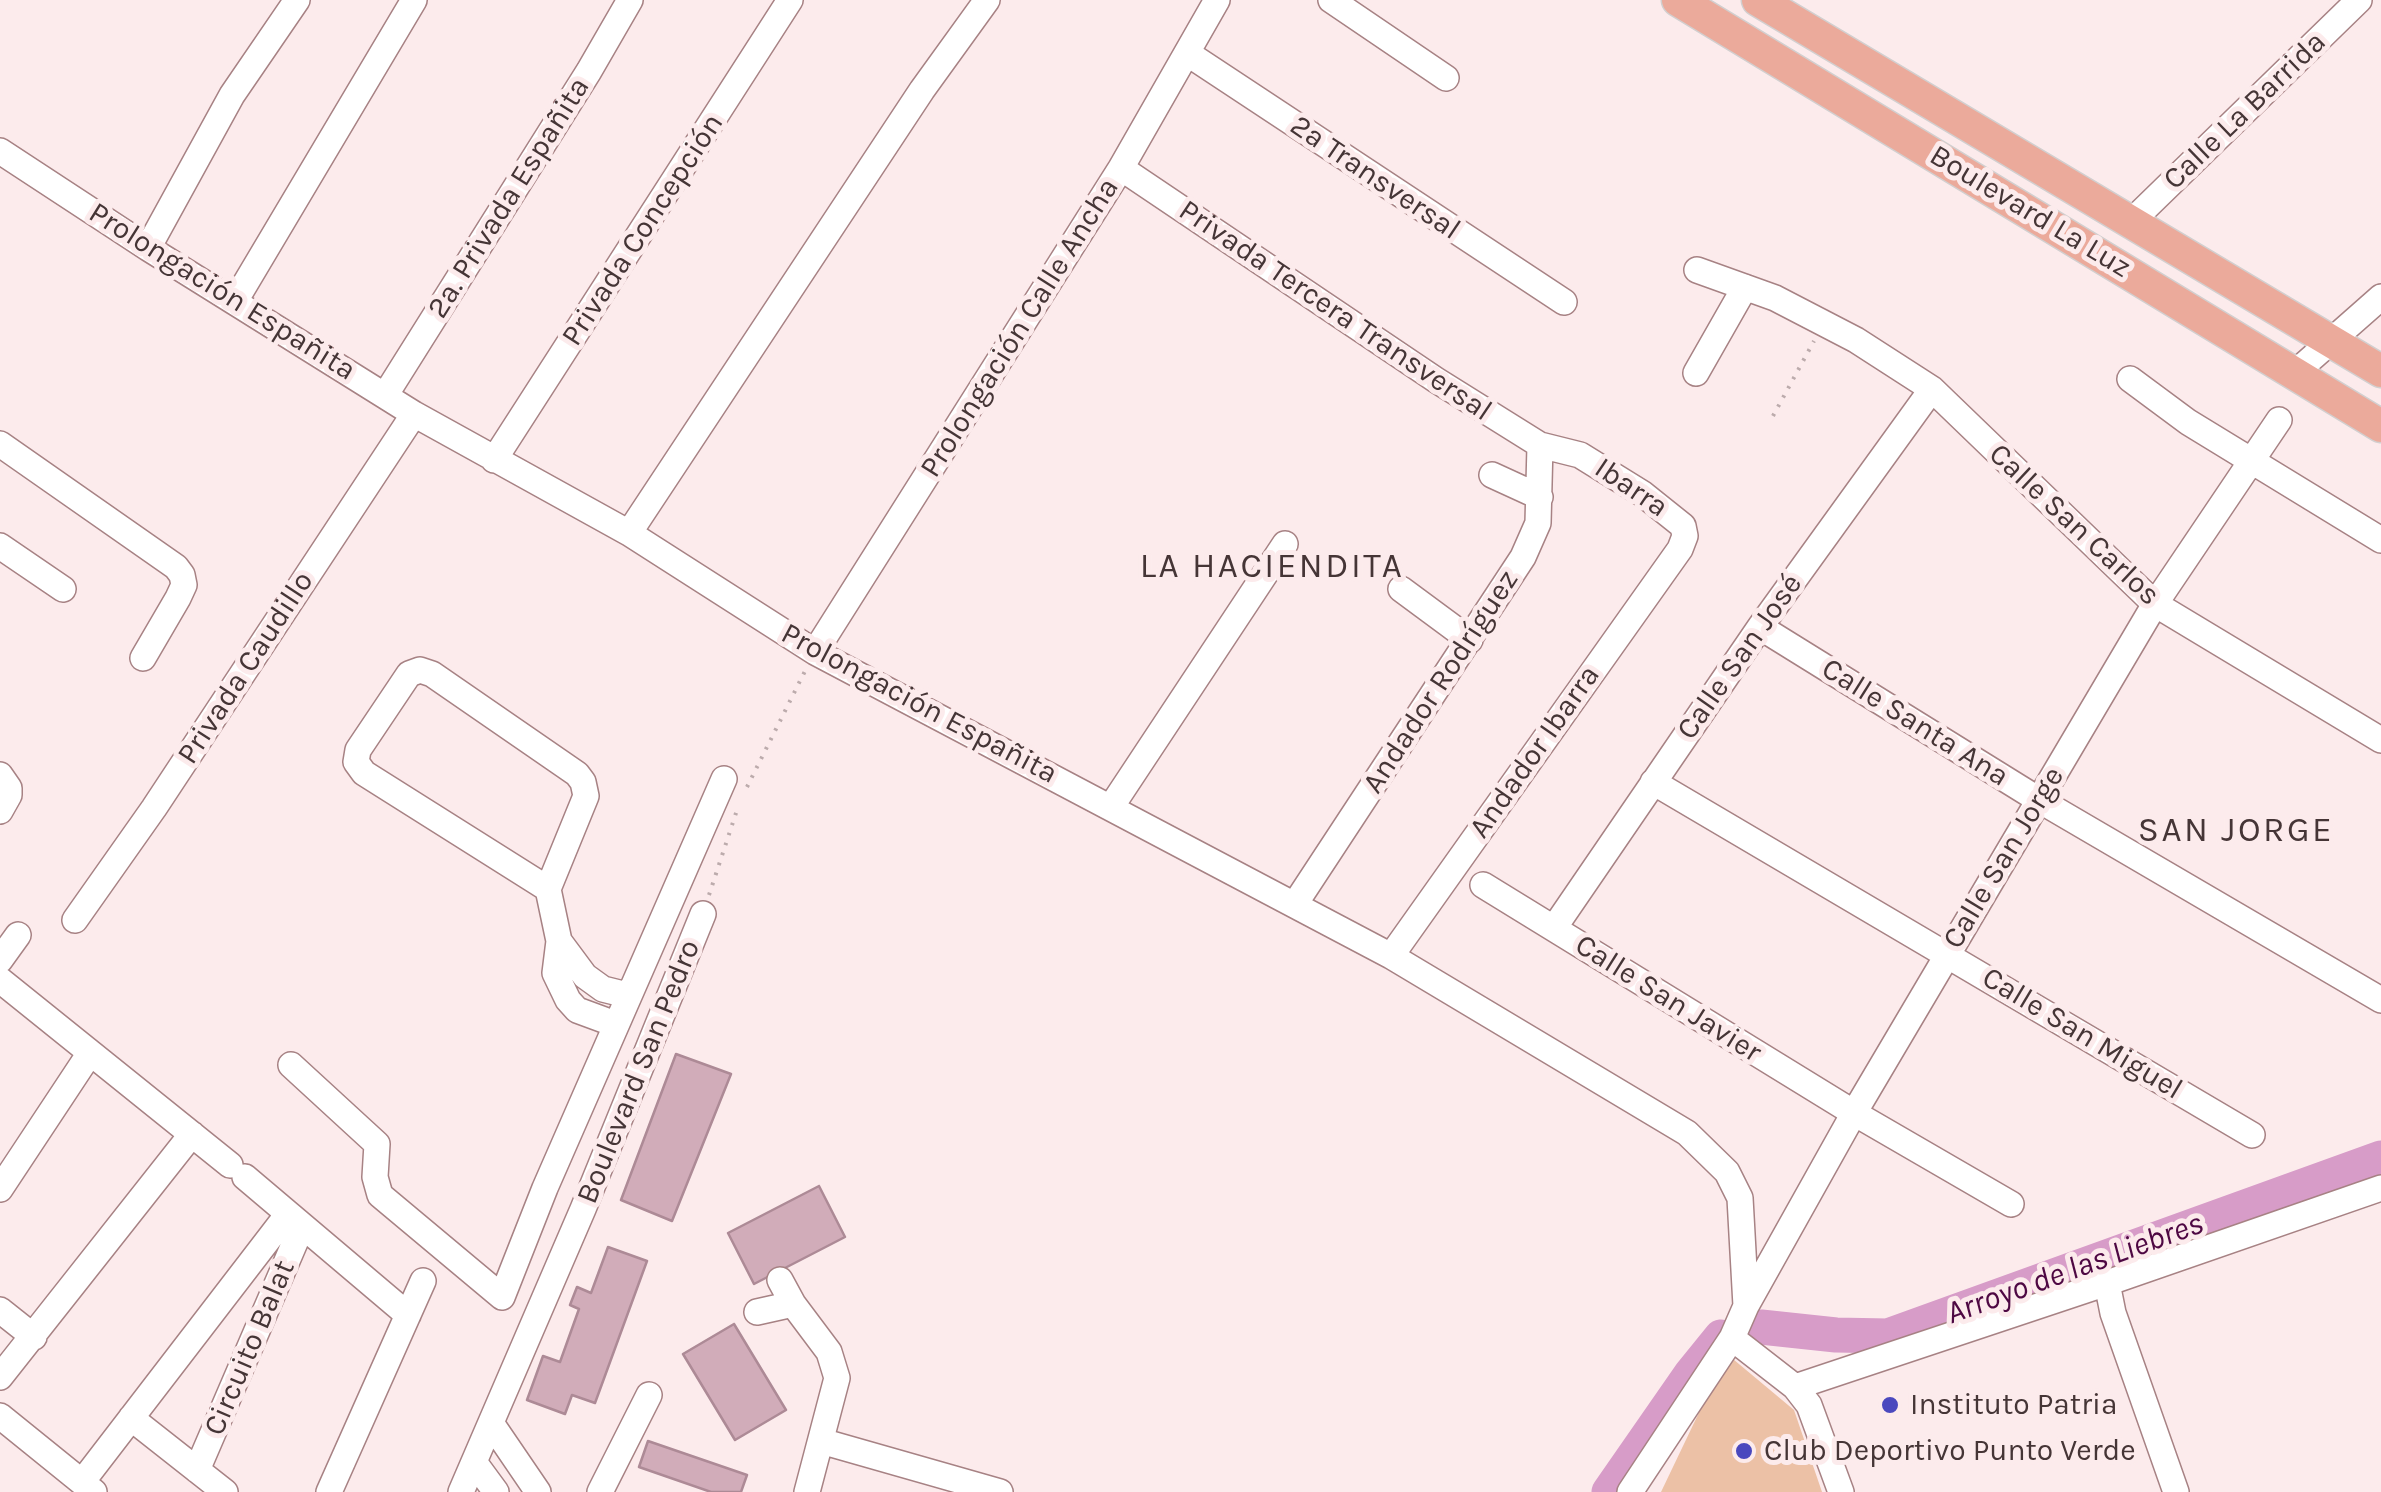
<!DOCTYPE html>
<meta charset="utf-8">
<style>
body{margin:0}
canvas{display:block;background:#fcebec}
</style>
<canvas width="2381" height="1492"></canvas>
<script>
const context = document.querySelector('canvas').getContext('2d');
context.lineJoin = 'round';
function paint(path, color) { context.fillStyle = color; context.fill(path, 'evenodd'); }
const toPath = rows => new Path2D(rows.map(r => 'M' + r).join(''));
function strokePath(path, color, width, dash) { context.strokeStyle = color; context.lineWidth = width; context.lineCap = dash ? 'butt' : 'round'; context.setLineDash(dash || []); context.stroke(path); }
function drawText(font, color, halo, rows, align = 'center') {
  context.font = font + ' Karla,sans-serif'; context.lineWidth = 10; context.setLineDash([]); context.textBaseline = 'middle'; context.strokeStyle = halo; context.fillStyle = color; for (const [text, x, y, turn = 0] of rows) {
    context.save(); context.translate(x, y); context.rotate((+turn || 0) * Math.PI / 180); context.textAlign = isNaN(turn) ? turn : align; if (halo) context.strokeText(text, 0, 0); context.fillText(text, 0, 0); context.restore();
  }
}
const green = toPath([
 [1727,1354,1794,1410,1822,1492,1661,1492]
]);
const river = toPath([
 [1761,1327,1836,1335,1888,1336,2381,1158],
 [1609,1492,1691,1374,1721,1337]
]);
const building = toPath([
 [676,1054,731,1074,672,1221,621,1200,676,1054],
 [819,1186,845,1237,754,1284,728,1233,819,1186],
 [608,1247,647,1261,595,1403,572,1395,565,1414,527,1400,543,1356,560,1362,579,1309,570,1305,577,1287,591,1293,608,1247],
 [734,1324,786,1410,735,1440,683,1354,734,1324],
 [648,1441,747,1475,741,1492,711,1492,639,1467,648,1441]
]);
const path = toPath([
 [1773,416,1814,341],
 [747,787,805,671],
 [709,895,737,810]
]);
const minor = toPath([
 [1331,0,1446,78],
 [1187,53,1564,302],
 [0,151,148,248,414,414,629,533,815,652,1391,956,1687,1133,1727,1172,1740,1198,1746,1306],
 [1121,168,1436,380,1540,445,1580,455,1643,494,1683,526,1685,536,1680,549,1391,956],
 [2132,221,2359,0],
 [148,248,232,95,297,0],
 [1697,270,1775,298,1856,340,1932,389,2155,604,2381,740],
 [235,301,414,0],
 [2296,372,2381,297],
 [1696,373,1745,287],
 [2130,379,2188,422,2381,540],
 [386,394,589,71,630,0],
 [0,444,176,567,182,575,184,585,178,598,143,658],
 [494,460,790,0],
 [1492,475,1540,497],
 [629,533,922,90,987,0],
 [0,546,63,589],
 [1401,589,1470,640],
 [1760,627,2039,800,2381,1000],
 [815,652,1121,168,1217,0],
 [0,775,9,788,9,795,0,811],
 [1653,782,2252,1135],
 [1111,807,1285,544],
 [1483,885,1854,1113,2011,1204],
 [548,889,364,773,356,762,358,750,409,674,420,670,432,674,577,774,583,782,586,796,548,889,559,941,555,973,568,1000,577,1010,615,1024],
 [1295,904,1523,557,1538,523,1540,445],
 [75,920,154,808,414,414],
 [1554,928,1760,627,1932,389],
 [559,941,585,976,603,989,627,995],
 [0,960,18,935],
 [0,980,230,1165],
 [291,1065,377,1144,375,1177,380,1195,502,1297,545,1188,724,779],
 [245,1177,408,1315],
 [0,1189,90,1053],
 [780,1280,793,1304,829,1352,837,1378,807,1492],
 [0,1310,34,1337],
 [757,1312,793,1304],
 [1732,1338,1795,1387,1809,1405,1841,1492],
 [0,1377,192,1134],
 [1795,1387,2107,1283],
 [0,1416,94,1492],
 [131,1418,225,1492],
 [491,1423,538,1492],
 [821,1441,1000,1492],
 [474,1462,496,1492],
 [197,1470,302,1226],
 [82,1482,288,1214],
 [329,1492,423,1281],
 [461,1492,583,1209,703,914],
 [600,1492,649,1395],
 [1630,1492,1732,1338,1746,1306,1854,1113,2155,604,2279,420],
 [2176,1492,2113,1313,2107,1283,2381,1188]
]);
const major = toPath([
 [1678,0,2381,426],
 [1758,0,2381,371]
]);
const markers = [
 [1890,1405,10,"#4a48be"],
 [1744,1451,10,"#4a48be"]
];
const streetNames = [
 ["Calle La Barrida",2245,111,-44],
 ["2a Transversal",1375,178,34],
 ["2a. Privada Españita",509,198,-58],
 ["Boulevard La Luz",2030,212,31],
 ["Privada Concepción",643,230,-57],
 ["Prolongación Españita",222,292,32],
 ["Privada Tercera Transversal",1335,311,34],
 ["Prolongación Calle Ancha",1020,328,-58],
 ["Ibarra",1631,488,34],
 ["Calle San Carlos",2074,525,43],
 ["Calle San José",1740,657,-55],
 ["Privada Caudillo",246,668,-57],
 ["Andador Rodríguez",1441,682,-57],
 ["Prolongación Españita",919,704,28],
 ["Calle Santa Ana",1915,723,32],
 ["Andador Ibarra",1535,752,-55],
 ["Calle San Jorge",2004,858,-59],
 ["Calle San Javier",1668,999,32],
 ["Calle San Miguel",2082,1034,31],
 ["Boulevard San Pedro",639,1072,-68],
 ["Circuito Balat",250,1348,-67]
];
const poiNames = [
 ["Instituto Patria",1910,1405],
 ["Club Deportivo Punto Verde",1764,1451]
];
const waterNames = [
 ["Arroyo de las Liebres",2075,1269,-20]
];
const quarterNames = [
 ["LA HACIENDITA",1272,567],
 ["SAN JORGE",2236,831]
];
paint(green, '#ecc1a6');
strokePath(river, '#d79cc8', 35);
paint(building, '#d1acb9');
strokePath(building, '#ad8a96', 2.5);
strokePath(minor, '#a78284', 28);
strokePath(major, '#d2cfcf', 35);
strokePath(path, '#bcabac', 4, [2.5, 8]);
strokePath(minor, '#fff', 25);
strokePath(major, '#ebaa9b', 32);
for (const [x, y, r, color] of markers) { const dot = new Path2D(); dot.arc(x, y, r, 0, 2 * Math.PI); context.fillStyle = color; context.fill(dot); strokePath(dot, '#fcebec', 4); }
drawText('30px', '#453536', '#fcebec', streetNames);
drawText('30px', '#453536', '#fcebec', poiNames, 'left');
drawText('italic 32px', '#4e0843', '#fcebec', waterNames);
context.letterSpacing = '2.5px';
drawText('35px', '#453536', '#fcebec', quarterNames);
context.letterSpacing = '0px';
</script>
